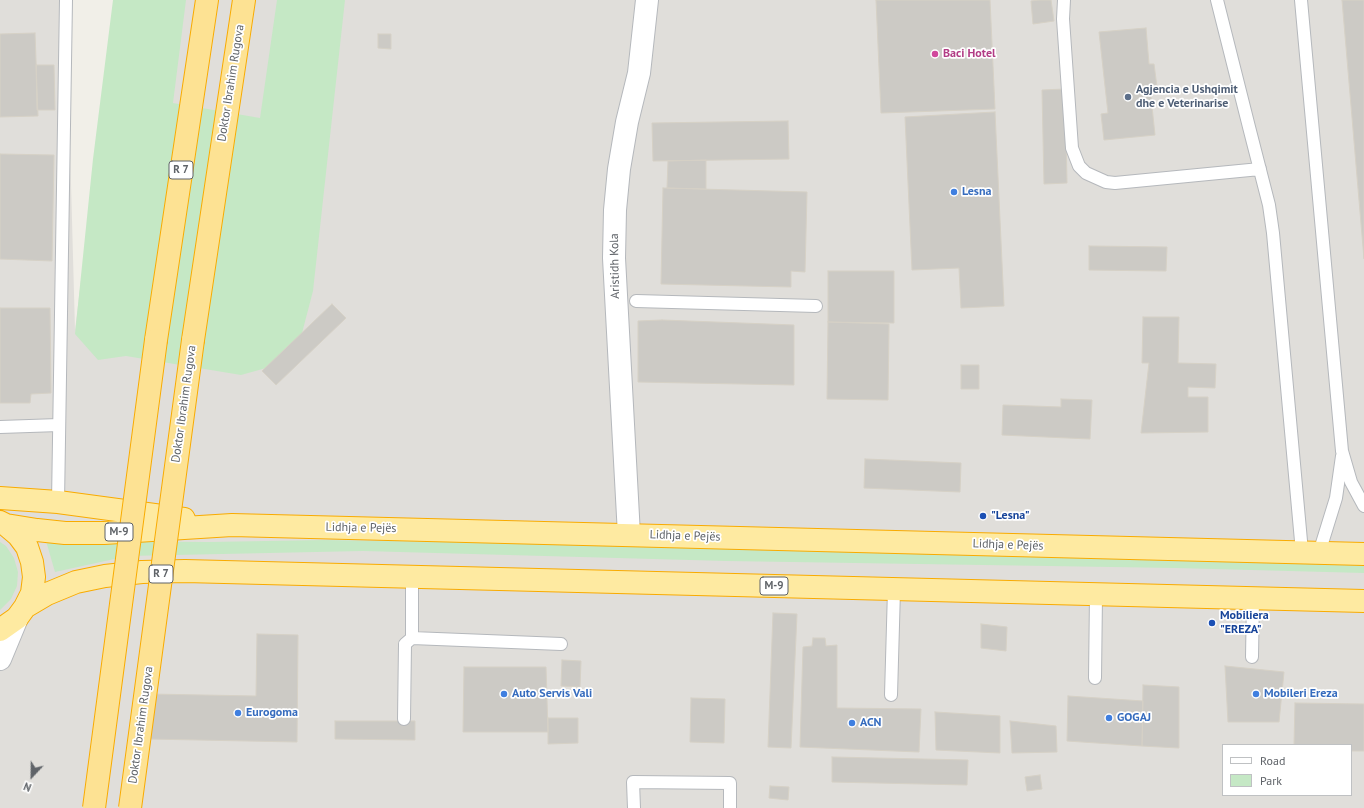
<!DOCTYPE html>
<meta charset="utf-8">
<style>
body{margin:0}
#map{position:relative;width:1364px;height:808px;overflow:hidden;background:#f1efe8;font-family:"PT Sans",sans-serif}
canvas{display:block}
.legend{position:absolute;left:1222px;top:744px;width:130px;height:52px;box-sizing:border-box;background:#fff;border:1px solid #bfc1c3;margin:0;padding:5px 7px;list-style:none;font-size:12px;color:#5f6368}
.legend li{display:flex;align-items:center;gap:8px;height:20px}
.legend b{width:20px;border:1px solid #bfc1c3}
.north{position:absolute;left:12px;top:756px;width:40px;height:40px;-webkit-text-stroke:3px #fff;paint-order:stroke;rotate:202deg;font-size:11px;font-weight:700;line-height:16px;text-align:center;color:#5f6368}
.north::after{content:'';display:block;margin:auto;width:14px;height:18px;background:#5f6368;clip-path:polygon(50% 0,100% 100%,50% 72%,0 100%)}
</style>
<div id="map">
<canvas width="1364" height="808"></canvas>
<ul class="legend">
<li><b style="height:5px;background:#fff"></b>Road</li>
<li><b style="height:11px;background:#c5e8c5"></b>Park</li>
</ul>
<div class="north">N</div>
</div>
<script>
const context = document.querySelector('canvas').getContext('2d');
context.lineJoin = 'round';
function paint(path, color) { context.fillStyle = color; context.fill(path, 'evenodd'); }
const toPath = rows => new Path2D(rows.map(r => 'M' + r).join(''));
function strokePath(path, color, width, dash) { context.strokeStyle = color; context.lineWidth = width; context.lineCap = dash ? 'butt' : 'round'; context.setLineDash(dash || []); context.stroke(path); }
function drawText(font, color, halo, rows, align = 'center') {
  context.font = font + ' "PT Sans",sans-serif'; context.lineWidth = 3.5; context.setLineDash([]); context.textBaseline = 'middle'; context.strokeStyle = halo; context.fillStyle = color; for (const [text, x, y, turn = 0] of rows) {
    context.save(); context.translate(x, y); context.rotate((+turn || 0) * Math.PI / 180); context.textAlign = isNaN(turn) ? turn : align; if (halo) context.strokeText(text, 0, 0); context.fillText(text, 0, 0); context.restore();
  }
}
const industrial = toPath([
 [0,0,66,0,75,330,115,0,1364,0,1364,808,0,808],
 [1223,745,1351,745,1351,795,1223,795]
]);
const green = toPath([
 [113,0,186,0,173,103,260,118,277,0,345,0,313,291,295,360,241,375,126,356,98,360,75,334,93,159],
 [324,540,725,546,1364,563,1364,573,1176,568,726,561,363,551,128,556,55,572,46,541,209,542],
 [0,542,6,546,14,558,18,572,17,586,11,599,0,610]
]);
const building = toPath([
 [876,0,990,0,995,109,881,113,876,0],
 [1039,0,1051,0,1054,21,1033,24,1031,1,1039,0],
 [1342,0,1364,0,1364,259,1342,0],
 [1146,28,1149,64,1154,64,1157,87,1150,88,1155,135,1104,140,1101,114,1108,113,1099,32,1146,28],
 [35,33,38,116,0,117,0,34,35,33],
 [378,34,391,34,391,49,378,48,378,34],
 [36,65,54,65,55,110,37,110,36,65],
 [1065,89,1067,183,1044,184,1042,90,1065,89],
 [995,112,1004,306,961,308,959,268,912,270,905,117,995,112],
 [788,121,789,159,653,161,652,123,788,121],
 [0,154,54,155,52,261,0,259,0,154],
 [706,160,706,189,667,188,668,161,706,160],
 [663,188,807,192,805,272,791,271,791,287,661,284,663,188],
 [1089,246,1167,247,1166,271,1089,270,1089,246],
 [828,271,894,271,894,323,828,322,828,271],
 [332,304,346,318,276,385,262,371,332,304],
 [0,308,50,308,51,393,31,394,30,403,0,403,0,308],
 [1143,317,1179,317,1178,363,1216,364,1215,388,1188,387,1188,397,1208,397,1208,432,1141,433,1149,363,1142,363,1143,317],
 [662,320,794,325,794,385,638,382,638,321,662,320],
 [828,322,889,324,888,400,827,399,828,322],
 [961,365,979,365,979,389,961,389,961,365],
 [1061,399,1092,400,1090,439,1002,435,1003,405,1061,407,1061,399],
 [865,459,961,463,960,492,864,488,865,459],
 [773,613,797,614,791,748,768,747,773,613],
 [981,624,1007,627,1006,651,981,648,981,624],
 [257,634,298,635,297,742,149,739,149,694,256,696,257,634],
 [813,638,825,638,826,646,837,645,837,708,921,709,919,752,800,747,803,647,812,646,813,638],
 [562,660,581,661,580,687,561,686,562,660],
 [1225,666,1284,672,1279,722,1228,722,1225,666],
 [464,667,546,667,548,732,463,732,464,667],
 [1143,685,1179,687,1179,748,1142,746,1143,685],
 [1068,696,1143,701,1142,746,1067,741,1068,696],
 [691,698,725,699,724,743,690,742,691,698],
 [1295,703,1364,704,1364,751,1351,751,1351,745,1294,745,1295,703],
 [935,712,1000,716,1000,753,936,750,935,712],
 [548,718,578,718,578,743,548,744,548,718],
 [335,721,415,721,415,740,335,739,335,721],
 [1010,721,1056,726,1057,752,1012,753,1010,721],
 [832,757,968,760,967,785,832,782,832,757],
 [1040,775,1042,789,1027,791,1025,777,1040,775],
 [770,786,789,787,788,800,769,798,770,786]
]);
const service = toPath([
 [1064,0,1063,19,1072,148,1079,166,1086,173,1106,182,1115,183,1260,169],
 [1217,0,1249,127,1269,205,1273,233,1302,552],
 [1301,0,1342,451,1351,482,1364,506],
 [636,301,816,306],
 [0,427,59,425],
 [58,502,66,0],
 [1319,553,1336,498,1342,456],
 [412,638,412,577],
 [1252,657,1253,598],
 [1095,678,1096,595],
 [891,695,894,590],
 [404,719,405,644,412,638,561,644],
 [634,808,633,782,730,783,730,808]
]);
const minor = toPath([
 [629,535,614,258,615,210,619,169,627,122,639,73,647,0]
]);
const tertiary = toPath([
 [0,659,17,618]
]);
const trunk = toPath([
 [0,498,58,502,184,519],
 [0,522,6,525,37,530,65,533,104,533,232,525,1364,554],
 [25,607,47,594,76,582,105,576,142,572,185,571,1364,601],
 [0,630,17,618,25,607,32,593,34,577,32,562,27,547,18,535,6,525]
]);
const motorway = toPath([
 [156,340,207,0],
 [193,340,244,0]
]);
const motorwayBridge = toPath([
 [94,808,156,340],
 [130,808,193,340]
]);
const markers = [
 [935,54,4,"#d1479c"],
 [1128,97,4,"#5c6f8a"],
 [954,192,4,"#3f7fe0"],
 [983,516,4,"#1a4fb4"],
 [1212,623,4,"#1a4fb4"],
 [504,694,4,"#3f7fe0"],
 [1256,694,4,"#3f7fe0"],
 [238,713,4,"#3f7fe0"],
 [1109,718,4,"#3f7fe0"],
 [852,723,4,"#3f7fe0"]
];
const shields = [
 [181,170,24],
 [119,532,28],
 [161,574,24],
 [774,586,28]
];
const shieldNames = [
 ["R 7",181,170],
 ["M-9",119,532],
 ["R 7",161,574],
 ["M-9",774,586]
];
const hotelNames = [
 ["Baci Hotel",943,54]
];
const streetNames = [
 ["Doktor Ibrahim Rugova",231,83,-81],
 ["Aristidh Kola",615,266,-91],
 ["Doktor Ibrahim Rugova",184,404,-82],
 ["Lidhja e Pejës",361,528,1],
 ["Lidhja e Pejës",685,536,2],
 ["Lidhja e Pejës",1008,545,2],
 ["Doktor Ibrahim Rugova",141,725,-82]
];
const serviceNames = [
 ["Agjencia e Ushqimit",1136,90],
 ["dhe e Veterinarise",1136,104]
];
const shopNames = [
 ["Lesna",962,192],
 ["Auto Servis Vali",512,694],
 ["Mobileri Ereza",1264,694],
 ["Eurogoma",246,713],
 ["GOGAJ",1117,718],
 ["ACN",860,723]
];
const transitNames = [
 ["\"Lesna\"",991,516],
 ["Mobiliera",1220,616],
 ["\"EREZA\"",1220,630]
];
paint(industrial, '#e0deda');
paint(green, '#c5e8c5');
paint(building, '#cccac5');
strokePath(building, '#d6d1c6', 1);
strokePath(service, '#b5b8bc', 14);
strokePath(minor, '#b5b8bc', 24);
strokePath(tertiary, '#b5b8bc', 24);
strokePath(trunk, '#f9ab00', 24);
strokePath(motorway, '#f9ab00', 24);
strokePath(service, '#fff', 12);
strokePath(minor, '#fff', 22);
strokePath(tertiary, '#fff', 22);
strokePath(trunk, '#feeaa1', 22);
strokePath(motorway, '#fde293', 22);
strokePath(motorwayBridge, '#f9ab00', 24, []);
strokePath(motorwayBridge, '#fde293', 22);
for (const [x, y, r, color] of markers) { const dot = new Path2D(); dot.arc(x, y, r, 0, 2 * Math.PI); context.fillStyle = color; context.fill(dot); strokePath(dot, '#fff', 1.5); }
for (const [x, y, w] of shields) { const box = new Path2D(); box.roundRect(x - w / 2, y - 9, w, 18, 3); context.fillStyle = '#fff'; context.fill(box); strokePath(box, '#5f6368', 1); }
drawText('bold 11px', '#5f6368', null, shieldNames);
drawText('bold 12px', '#b23c85', '#fff', hotelNames, 'left');
drawText('12px', '#5f6368', '#fff', streetNames);
drawText('bold 12px', '#4e5e75', '#fff', serviceNames, 'left');
drawText('bold 12px', '#366cbe', '#fff', shopNames, 'left');
drawText('bold 12px', '#164399', '#fff', transitNames, 'left');
</script>
